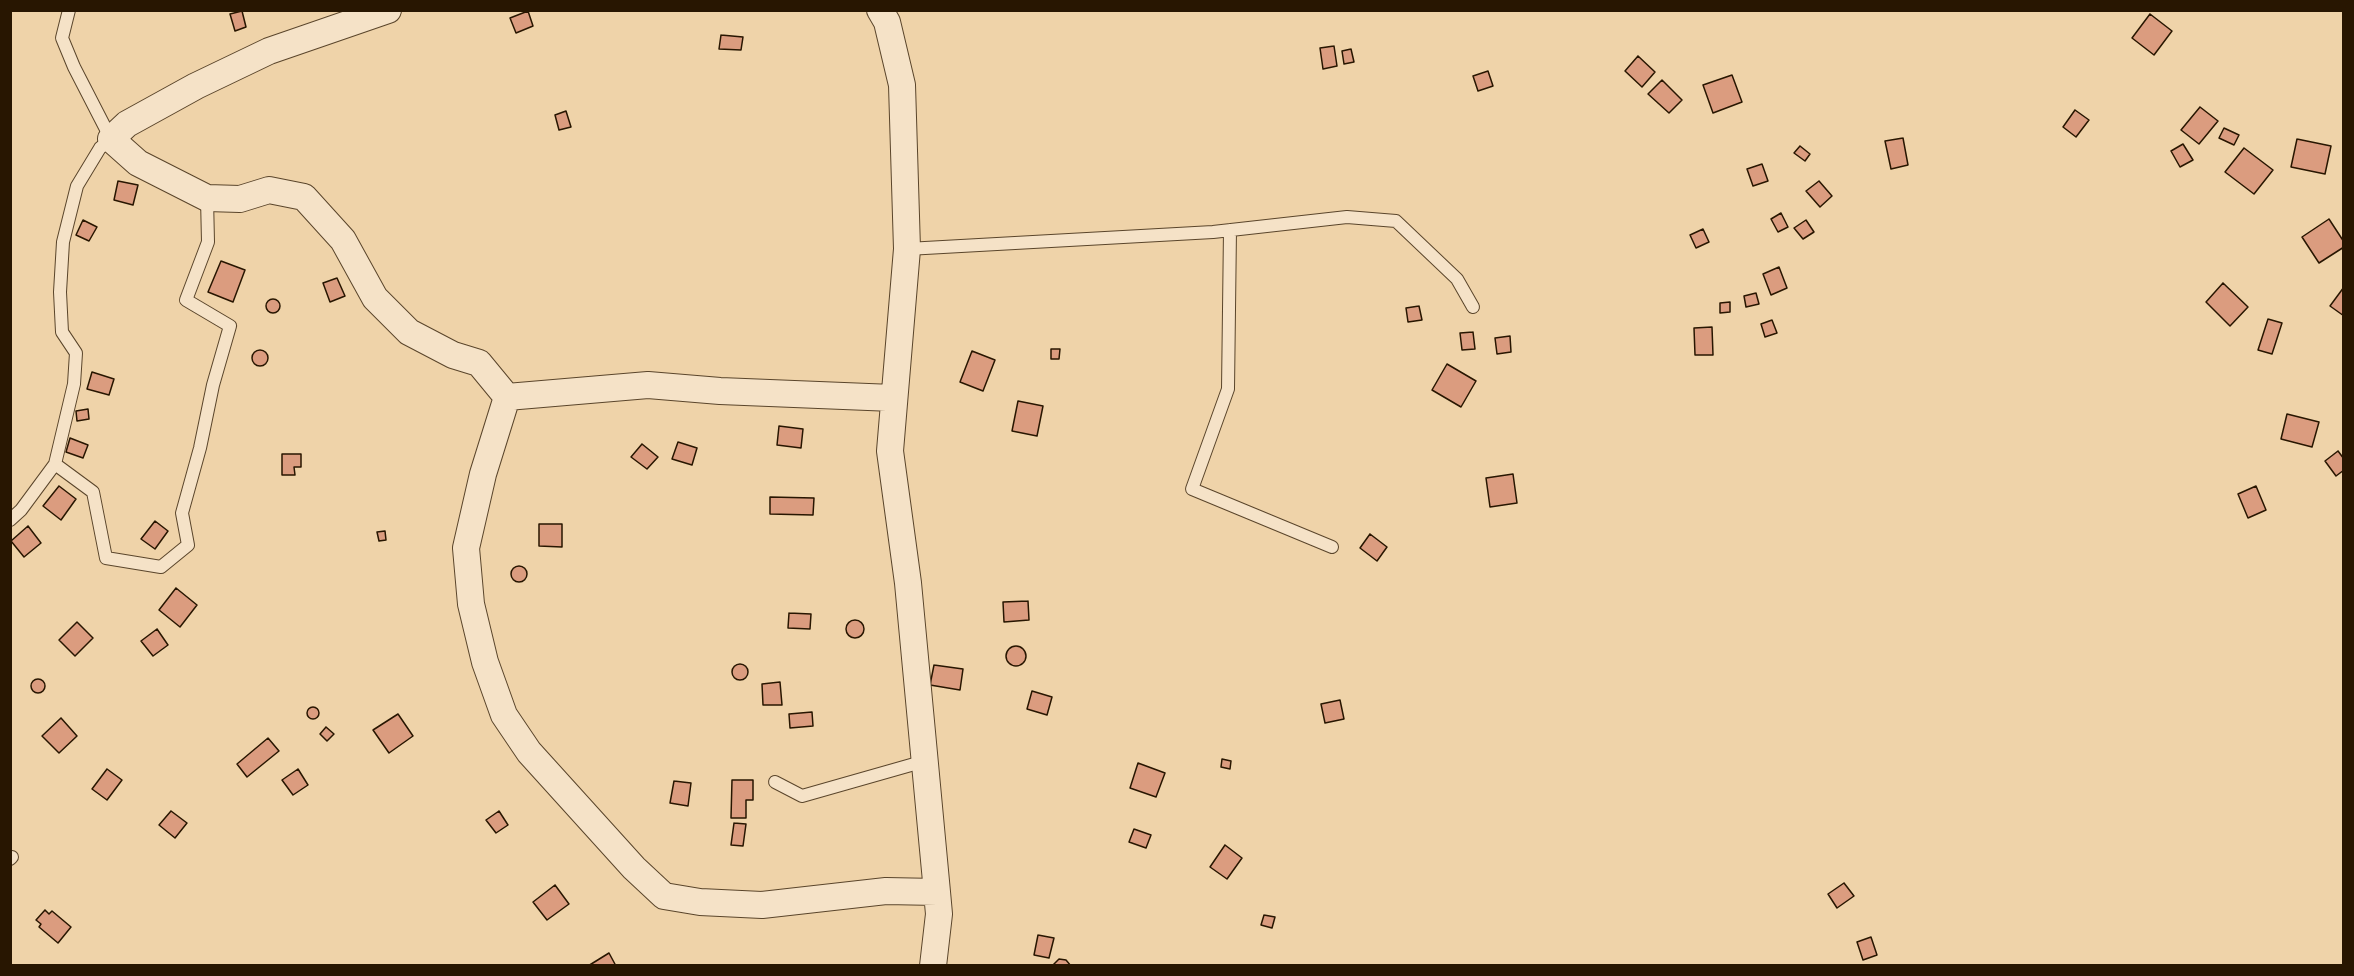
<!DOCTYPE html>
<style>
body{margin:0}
#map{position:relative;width:2354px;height:976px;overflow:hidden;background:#efd3a9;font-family:"Sorts Mill Goudy",serif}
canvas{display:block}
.frame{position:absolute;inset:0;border:12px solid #281601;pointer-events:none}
</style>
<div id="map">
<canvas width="2354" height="976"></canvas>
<div class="frame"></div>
</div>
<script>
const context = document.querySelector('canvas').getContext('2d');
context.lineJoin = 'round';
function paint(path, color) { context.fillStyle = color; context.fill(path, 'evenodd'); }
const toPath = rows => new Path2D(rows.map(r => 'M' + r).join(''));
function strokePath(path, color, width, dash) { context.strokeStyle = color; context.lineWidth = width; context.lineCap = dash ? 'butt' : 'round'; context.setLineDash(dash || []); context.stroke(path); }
const building = toPath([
 [242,11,246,27,235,31,230,14,242,11],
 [528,11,533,26,516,33,510,18,528,11],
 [2150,14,2172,31,2154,55,2132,38,2150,14],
 [721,35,743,37,741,50,719,49,721,35],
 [1334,46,1337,66,1323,69,1320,48,1334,46],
 [1351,49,1354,62,1344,64,1342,51,1351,49],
 [1638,56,1655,72,1642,87,1625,71,1638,56],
 [1488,71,1493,86,1478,91,1473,76,1488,71],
 [1732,75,1742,102,1713,113,1703,85,1732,75],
 [1662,80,1682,100,1669,113,1648,94,1662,80],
 [2200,107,2218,121,2199,144,2181,130,2200,107],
 [2075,110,2089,120,2076,137,2063,127,2075,110],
 [566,111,571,127,559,130,555,115,566,111],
 [2224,128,2239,135,2234,145,2219,138,2224,128],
 [1903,138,1908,165,1891,169,1885,141,1903,138],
 [2297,139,2331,146,2325,174,2291,167,2297,139],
 [2183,144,2193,160,2180,167,2171,151,2183,144],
 [1800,146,1810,154,1805,161,1794,153,1800,146],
 [2244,148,2273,170,2254,194,2225,172,2244,148],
 [1762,164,1768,181,1753,186,1747,169,1762,164],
 [118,181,138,185,133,205,114,200,118,181],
 [1819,181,1832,196,1820,207,1806,191,1819,181],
 [1781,213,1788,227,1778,232,1771,219,1781,213],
 [2329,219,2344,242,2344,247,2319,263,2302,237,2329,219],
 [83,220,97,227,89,241,76,235,83,220],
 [1806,220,1814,232,1803,239,1794,228,1806,220],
 [1703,229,1709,242,1696,248,1690,235,1703,229],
 [221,261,245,270,233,302,208,292,221,261],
 [1779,267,1787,288,1771,295,1763,274,1779,267],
 [337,278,345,296,330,302,323,283,337,278],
 [2223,283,2248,307,2230,326,2206,302,2223,283],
 [2344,287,2344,316,2330,306,2344,287],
 [1756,293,1759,304,1746,307,1744,296,1756,293],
 '266 306a7 7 0 1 1 14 0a7 7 0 1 1-14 0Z',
 [1730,302,1730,312,1720,313,1720,303,1730,302],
 [1419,306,1422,320,1408,322,1406,308,1419,306],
 [2268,319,2282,323,2272,354,2258,350,2268,319],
 [1772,320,1777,333,1765,337,1761,324,1772,320],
 [1712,327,1713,355,1695,355,1694,328,1712,327],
 [1473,332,1475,349,1462,350,1460,333,1473,332],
 [1510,336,1511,352,1497,354,1495,338,1510,336],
 [1051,349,1060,349,1059,359,1051,359,1051,349],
 '252 358a8 8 0 1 1 16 0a8 8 0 1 1-16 0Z',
 [972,351,995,360,983,391,960,382,972,351],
 [1447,364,1476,381,1461,407,1432,390,1447,364],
 [92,372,114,379,109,395,87,389,92,372],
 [1018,401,1043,406,1037,436,1012,431,1018,401],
 [88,409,89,419,77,421,76,411,88,409],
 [2287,414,2319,422,2312,447,2281,439,2287,414],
 [779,426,803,429,801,448,777,445,779,426],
 [70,438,88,445,83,458,66,452,70,438],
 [678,442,697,448,692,465,672,459,678,442],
 [642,444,658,457,647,469,631,457,642,444],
 [2338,451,2344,459,2344,470,2336,476,2325,461,2338,451],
 [282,454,301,454,301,467,294,467,295,475,282,475,282,454],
 [1513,474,1517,503,1490,507,1486,478,1513,474],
 [59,486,76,499,61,520,43,506,59,486],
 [2256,486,2266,510,2248,518,2238,494,2256,486],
 [770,497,814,498,813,515,770,514,770,497],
 [155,521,168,531,155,549,141,539,155,521],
 [539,524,562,524,562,547,539,546,539,524],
 [28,526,41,543,24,557,11,541,28,526],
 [385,531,386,540,379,541,377,532,385,531],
 [1370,534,1387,547,1377,561,1360,548,1370,534],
 '511 574a8 8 0 1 1 16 0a8 8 0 1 1-16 0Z',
 [176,588,197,605,180,627,159,610,176,588],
 [1028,601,1029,620,1004,622,1003,602,1028,601],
 [789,613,811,614,810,629,788,628,789,613],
 '846 629a9 9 0 1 1 18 0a9 9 0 1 1-18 0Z',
 [77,622,93,638,75,656,59,640,77,622],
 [157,629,168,645,153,656,141,641,157,629],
 '1006 656a10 10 0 1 1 20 0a10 10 0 1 1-20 0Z',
 '732 672a8 8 0 1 1 16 0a8 8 0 1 1-16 0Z',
 [934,665,963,669,960,690,930,685,934,665],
 '31 686a7 7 0 1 1 14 0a7 7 0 1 1-14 0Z',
 [780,682,782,705,763,705,762,684,780,682],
 [1032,691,1052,697,1047,715,1027,709,1032,691],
 [1340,700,1344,719,1325,723,1321,704,1340,700],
 '307 713a6 6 0 1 1 12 0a6 6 0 1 1-12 0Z',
 [812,712,813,726,790,728,789,714,812,712],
 [398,714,413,736,389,753,373,730,398,714],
 [61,718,77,736,59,753,42,736,61,718],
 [326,727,334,734,327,741,320,734,326,727],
 [268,738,279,751,247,777,237,764,268,738],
 [1222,759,1231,761,1230,769,1221,767,1222,759],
 [1138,763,1165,773,1156,797,1130,788,1138,763],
 [107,769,122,780,107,800,92,789,107,769],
 [298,769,308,785,293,795,282,780,298,769],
 [732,780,753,780,753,800,746,800,746,818,731,818,732,780],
 [674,781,691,783,688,806,670,803,674,781],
 [171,811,187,823,175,838,159,825,171,811],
 [499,811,508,825,496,833,486,820,499,811],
 [734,823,746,824,743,846,731,845,734,823],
 [1134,829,1151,835,1146,848,1129,842,1134,829],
 [1225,845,1242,858,1227,879,1210,867,1225,845],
 [1844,883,1854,896,1837,908,1828,894,1844,883],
 [555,885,569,904,547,920,533,902,555,885],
 [45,910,49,914,52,911,71,927,58,943,39,927,41,924,36,920,45,910],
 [1264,915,1275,917,1272,928,1261,925,1264,915],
 [1038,935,1054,938,1049,958,1034,955,1038,935],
 [1871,937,1877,955,1863,960,1857,942,1871,937],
 [609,953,616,966,588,966,609,953],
 [1059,959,1066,960,1071,966,1052,966,1059,959]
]);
const service = toPath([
 [1230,230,1228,389,1192,489,1332,547],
 [907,249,1213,232,1347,217,1396,221,1457,279,1473,307],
 [55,464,93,492,106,558,161,567,188,545,182,513,200,448,213,385,230,326,186,300,208,242,207,198],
 [10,520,21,510,55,464,74,384,76,353,62,332,60,292,63,242,77,186,100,148,111,139,74,67,62,38,69,10],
 [775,782,802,796,925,761],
 [10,859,12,857]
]);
const minor = toPath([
 [388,10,269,51,196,86,127,124,111,139,138,163,207,198,240,199,269,190,304,197,343,240,375,298,409,332,453,355,479,363,507,397,648,385,720,391,893,398],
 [880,10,887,22,902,85,907,249,890,451,908,583,937,892,939,914,933,966],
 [507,397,483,474,466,548,471,604,485,662,504,715,529,752,634,868,664,896,700,902,762,905,886,891,937,892]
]);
paint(building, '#db9c7f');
strokePath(building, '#281601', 1.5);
strokePath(service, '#5a452b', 14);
strokePath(minor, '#5a452b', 28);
strokePath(service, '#f5e2c7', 12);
strokePath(minor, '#f5e2c7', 26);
</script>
